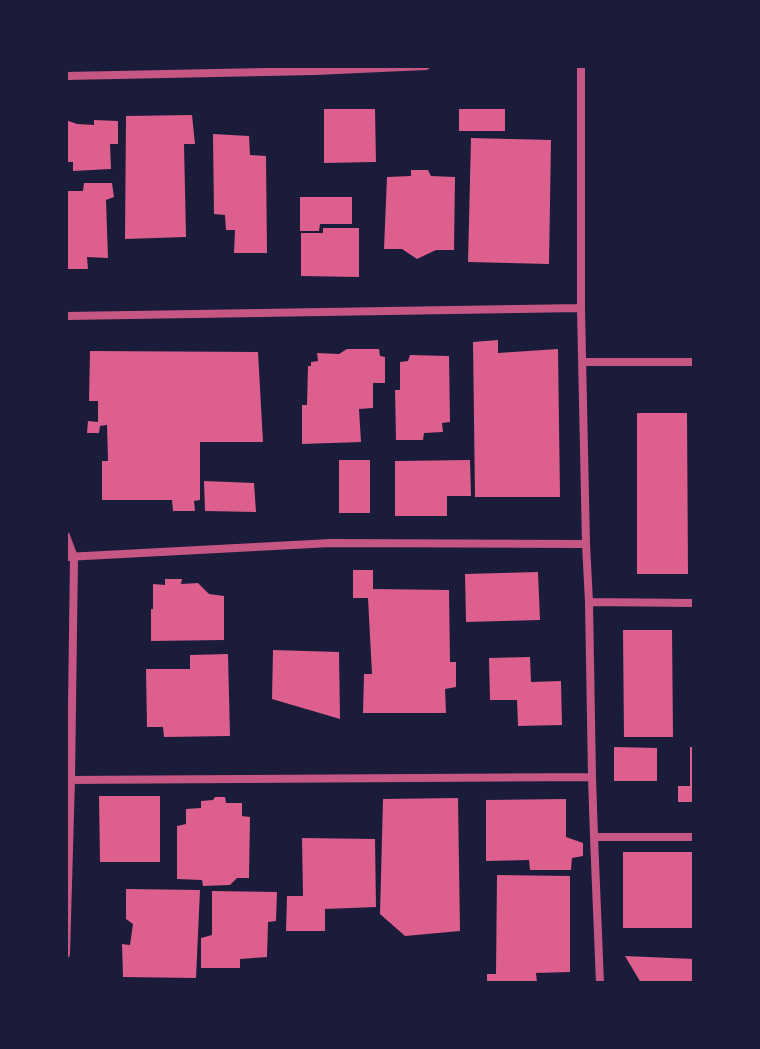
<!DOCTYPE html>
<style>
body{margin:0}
#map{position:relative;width:760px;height:1049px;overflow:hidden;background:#1b1b3a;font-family:Manrope,sans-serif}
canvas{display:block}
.frame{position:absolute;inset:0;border:68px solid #1b1b3a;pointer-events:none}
</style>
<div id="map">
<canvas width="760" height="1049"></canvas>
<div class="frame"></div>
</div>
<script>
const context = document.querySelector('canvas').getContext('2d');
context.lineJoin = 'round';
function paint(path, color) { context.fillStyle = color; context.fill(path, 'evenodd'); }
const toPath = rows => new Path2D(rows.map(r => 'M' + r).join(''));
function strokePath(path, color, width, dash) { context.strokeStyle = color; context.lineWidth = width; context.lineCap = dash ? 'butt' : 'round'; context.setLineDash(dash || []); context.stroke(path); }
const building = toPath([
 [324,109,375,109,376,162,324,163],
 [459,109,505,109,505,131,459,131],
 [192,115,195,144,184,144,186,237,125,239,126,116],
 [66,120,77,124,94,125,94,120,118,121,118,144,110,144,111,169,73,171,73,162,66,162],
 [213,134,249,136,250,155,266,156,267,253,234,253,235,230,226,230,225,215,214,214],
 [471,138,551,140,549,264,468,262],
 [411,170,428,170,431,176,455,177,454,250,436,250,417,259,402,249,384,249,387,177,411,176],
 [84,183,112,183,114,197,106,200,108,258,87,257,88,269,66,269,66,191,83,191],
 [300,197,352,197,352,224,320,224,319,231,300,231],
 [323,228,359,228,359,277,301,276,301,233,323,233],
 [498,340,498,353,558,349,560,497,475,497,473,342],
 [347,349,379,349,380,356,385,357,385,383,373,383,373,408,359,409,361,442,302,444,302,405,307,405,308,366,311,366,311,362,318,361,317,353,339,354],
 [90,351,258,352,263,442,200,442,200,500,194,501,195,511,173,511,172,500,102,500,102,461,108,461,107,425,100,426,99,433,87,433,88,421,98,422,98,401,89,401],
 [410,355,449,356,450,422,442,423,443,432,424,433,423,440,396,440,395,390,400,390,400,362,408,361],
 [637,413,687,413,688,574,637,574],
 [339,460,370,460,370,513,339,513],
 [470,460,471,496,447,496,447,516,395,516,395,461],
 [204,481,254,483,256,512,205,511],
 [353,570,373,570,373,589,449,590,450,662,456,662,456,687,445,689,446,713,363,713,364,674,372,674,368,598,353,598],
 [538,572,540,620,466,622,465,574],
 [165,579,182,579,181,584,198,583,209,594,224,596,224,640,151,641,151,609,153,609,153,584,165,585],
 [623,630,672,630,673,737,624,737],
 [273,650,339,652,340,719,272,699],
 [228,654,230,736,164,737,163,727,147,727,146,669,190,669,190,655],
 [530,657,531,682,561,681,562,725,518,726,517,700,490,700,489,658],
 [614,747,657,748,657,781,614,781],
 [690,747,694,747,694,802,678,802,678,786,690,786],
 [99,796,160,796,160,862,100,862],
 [215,797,225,797,226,803,242,803,242,816,250,817,249,878,237,878,230,885,203,886,202,880,177,879,177,826,186,824,186,809,201,808,201,801,213,800],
 [458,798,460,931,405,936,380,914,383,799],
 [566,799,566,837,583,843,583,856,572,858,571,870,530,870,529,860,486,861,486,800],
 [302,838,375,839,376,907,325,909,325,931,286,931,287,896,303,896],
 [623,852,694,852,694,928,623,928],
 [497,875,570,876,570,972,536,973,537,983,487,983,487,974,496,974],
 [126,889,200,890,196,978,123,977,122,944,130,945,133,924,126,919],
 [212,891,277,892,276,921,268,922,267,957,240,959,240,968,201,968,201,938,212,935],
 [625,956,694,959,694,983,641,983]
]);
const minor = toPath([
 [66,76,315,71,426,66],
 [66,316,581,308],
 [583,362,694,362],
 [66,536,74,557,71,780,66,954],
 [586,544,589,602,592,777],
 [66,557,331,543,586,544,581,308,581,66],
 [589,602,694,603],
 [66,780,592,777,594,837,694,837],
 [594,837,600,983]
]);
paint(building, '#dd5f8e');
strokePath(minor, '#c65784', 8);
</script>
